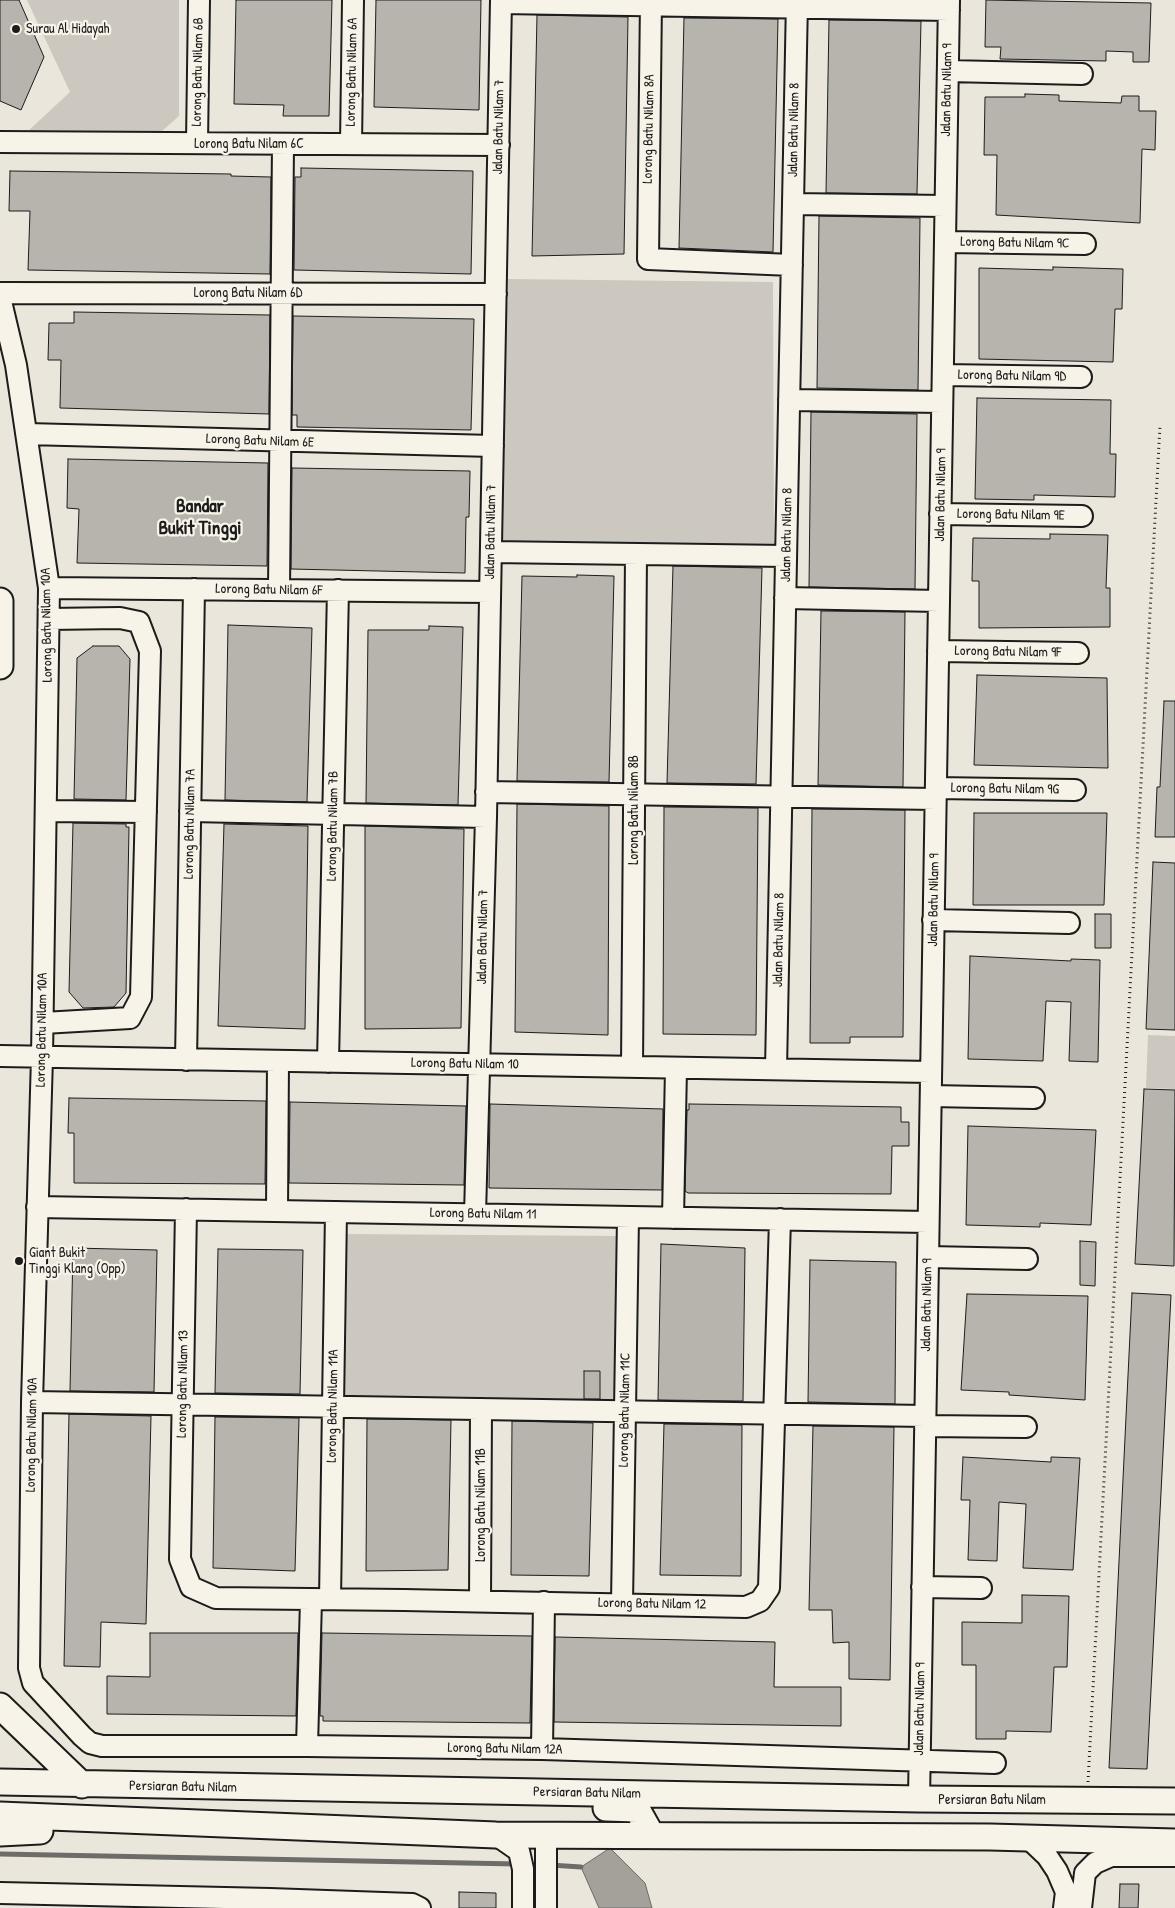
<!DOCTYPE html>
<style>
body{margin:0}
canvas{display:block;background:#eae6dc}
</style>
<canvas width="1175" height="1908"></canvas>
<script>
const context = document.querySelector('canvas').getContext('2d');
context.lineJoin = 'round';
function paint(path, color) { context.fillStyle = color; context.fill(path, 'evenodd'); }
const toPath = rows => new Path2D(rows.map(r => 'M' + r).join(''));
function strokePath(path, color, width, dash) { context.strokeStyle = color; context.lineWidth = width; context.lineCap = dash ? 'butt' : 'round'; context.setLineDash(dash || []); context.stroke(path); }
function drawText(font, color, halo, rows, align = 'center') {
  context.font = font + ' "Patrick Hand",sans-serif'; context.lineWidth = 4.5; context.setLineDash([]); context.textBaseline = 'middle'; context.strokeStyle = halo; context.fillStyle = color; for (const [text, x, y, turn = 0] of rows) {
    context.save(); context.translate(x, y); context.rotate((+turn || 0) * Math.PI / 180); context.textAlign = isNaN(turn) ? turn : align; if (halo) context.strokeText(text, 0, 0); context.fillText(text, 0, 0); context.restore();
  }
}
const green = toPath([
 [27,0,179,0,179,116,162,131,28,131,70,92],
 [508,279,773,282,774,550,499,546],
 [1148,1035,1175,1036,1175,1089,1146,1088],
 [344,1234,619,1236,618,1404,343,1402]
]);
const water = toPath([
 [610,1848,645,1883,652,1908,599,1908,581,1867,610,1848]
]);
const stream = toPath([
 [0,1854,517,1864],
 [550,1865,581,1867]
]);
const building = toPath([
 [0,0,19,0,44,57,21,110,0,101,0,0],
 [236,0,332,0,329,116,283,116,284,105,234,104,236,0],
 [376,0,481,0,479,110,374,107,376,0],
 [986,0,1151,3,1149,62,1133,62,1133,52,1106,51,1106,61,1000,59,1001,47,985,47,986,0],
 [537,15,628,17,624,254,532,256,537,15],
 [684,18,778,19,773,252,679,248,684,18],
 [829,20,921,21,917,194,826,193,829,20],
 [1025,94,1059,95,1059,101,1121,103,1122,96,1139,96,1139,111,1156,111,1155,150,1142,149,1140,223,996,215,997,155,984,155,985,97,1025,97,1025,94],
 [301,168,473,171,471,274,294,270,295,177,301,177,301,168],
 [10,171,231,174,231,176,271,177,270,274,28,270,30,211,9,211,10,171],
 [819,216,920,218,918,390,817,388,819,216],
 [1053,267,1123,269,1122,309,1115,309,1113,362,979,359,979,268,1053,270,1053,267],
 [74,312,270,315,269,414,60,408,61,360,48,360,49,323,74,323,74,312],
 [293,316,474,319,471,430,297,427,297,415,292,415,293,316],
 [977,398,1111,400,1110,454,1116,454,1115,497,1034,495,1034,500,975,499,977,398],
 [811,412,917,414,915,589,809,587,811,412],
 [68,459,268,463,267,566,77,563,79,509,67,508,68,459],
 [292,468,470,471,469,517,466,517,465,573,291,569,292,468],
 [1050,534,1108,535,1106,588,1110,588,1110,627,979,628,979,581,972,581,973,538,1050,539,1050,534],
 [673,566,762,568,756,784,667,783,673,566],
 [577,575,614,576,609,782,517,781,522,576,577,577,577,575],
 [821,611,905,612,903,787,818,785,821,611],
 [228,625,312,628,307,802,225,800,228,625],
 [429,626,463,627,458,805,366,803,368,630,429,630,429,626],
 [93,646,119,646,130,659,126,800,74,799,77,658,93,646],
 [977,675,1107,678,1108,768,974,765,977,675],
 [1164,701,1175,701,1175,837,1155,837,1157,787,1160,787,1164,701],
 [517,804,609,806,608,1035,515,1032,517,804],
 [664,807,758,808,756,1035,663,1034,664,807],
 [812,809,905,810,903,1037,850,1037,850,1043,810,1043,812,809],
 [974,813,1107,813,1104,905,973,905,974,813],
 [73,823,126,824,126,827,129,827,126,993,114,1007,83,1008,69,992,73,823],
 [224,824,308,826,305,1029,218,1026,224,824],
 [365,826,464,829,461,1028,365,1029,365,826],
 [1153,862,1175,863,1175,1030,1146,1029,1153,862],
 [1095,914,1111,914,1111,948,1095,948,1095,914],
 [970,956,1071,961,1071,959,1100,960,1098,1062,1069,1061,1071,1002,1046,1001,1043,1061,968,1059,970,956],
 [1144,1089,1175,1090,1174,1266,1135,1264,1144,1089],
 [69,1098,266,1101,265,1184,74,1183,74,1133,68,1133,69,1098],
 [290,1102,466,1106,464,1185,289,1183,290,1102],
 [490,1104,663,1109,662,1190,489,1188,490,1104],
 [689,1104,901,1107,901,1122,909,1122,909,1146,892,1146,891,1194,688,1193,685,1191,687,1110,689,1110,689,1104],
 [968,1126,1096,1130,1091,1225,1040,1223,1040,1227,966,1225,968,1126],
 [1080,1241,1096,1242,1095,1286,1080,1285,1080,1241],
 [661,1244,745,1248,743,1401,658,1400,661,1244],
 [73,1248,157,1250,154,1392,70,1391,73,1248],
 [218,1249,303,1250,300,1394,215,1393,218,1249],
 [810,1260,896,1262,895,1404,808,1402,810,1260],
 [1132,1293,1171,1295,1147,1769,1109,1768,1132,1293],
 [967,1294,1088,1296,1085,1400,1009,1395,1009,1392,961,1390,967,1294],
 [584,1371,600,1371,600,1399,584,1399,584,1371],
 [69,1414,151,1416,146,1624,101,1622,100,1667,64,1666,69,1414],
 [215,1417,299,1418,295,1571,213,1568,215,1417],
 [367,1419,451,1420,448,1570,366,1571,367,1419],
 [512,1421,593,1423,589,1576,511,1575,512,1421],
 [664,1424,742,1425,741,1576,660,1575,664,1424],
 [813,1426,894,1427,890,1680,849,1679,849,1642,833,1643,832,1610,809,1610,813,1426],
 [963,1457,1051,1462,1051,1457,1080,1458,1073,1570,1023,1568,1026,1504,999,1502,997,1561,968,1560,970,1500,961,1500,963,1457],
 [1022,1595,1069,1596,1067,1667,1054,1667,1051,1732,1006,1731,1006,1739,976,1739,976,1665,962,1665,962,1622,1022,1623,1022,1595],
 [150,1633,298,1633,296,1716,107,1714,107,1676,150,1677,150,1633],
 [322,1633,532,1636,530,1723,323,1721,323,1716,320,1716,322,1633],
 [555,1637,775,1642,774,1687,841,1687,841,1726,554,1722,555,1637],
 [1120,1884,1139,1884,1138,1908,1119,1908,1120,1884],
 [459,1892,496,1893,496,1908,459,1908,459,1892]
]);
const path = toPath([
 [1088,1782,1160,425]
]);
const minor = toPath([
 [651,0,648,259,792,265],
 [501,3,949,10],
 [948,71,1082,74],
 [0,142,499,145],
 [197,143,199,0],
 [351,144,353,0],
 [793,204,945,206],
 [945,242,1085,244],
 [0,293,496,294],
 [0,297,16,365,49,588,42,1057,32,1402,29,1668,33,1683,82,1736,90,1743,102,1746,307,1746,542,1749,995,1763],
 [943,375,1081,377],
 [789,400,942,402],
 [27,434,493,446],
 [940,514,1082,516],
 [491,552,786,556],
 [49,588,490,592],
 [279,590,283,144],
 [785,598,939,601],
 [938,651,1078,653],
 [936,788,1075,790],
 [486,792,935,799],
 [46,811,146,812],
 [190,811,486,817],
 [933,920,1069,923],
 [43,1023,130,1018,141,997,150,651,139,622,120,618,49,619],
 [0,1056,931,1072],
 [186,1060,194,589],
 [328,1062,338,590],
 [632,1067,636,554],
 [776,1069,797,0],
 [931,1096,1034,1098],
 [37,1207,928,1222],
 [186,1209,180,1559,191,1587,216,1598,404,1600,746,1607,760,1601,769,1588,780,1219],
 [277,1211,278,1061],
 [475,1214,486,817,501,0],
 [673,1218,676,1068],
 [928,1257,1027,1259],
 [32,1402,925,1416],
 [925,1426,1026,1427],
 [922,1587,981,1588],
 [330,1599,336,1212],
 [480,1601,481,1409],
 [622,1603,628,1217],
 [307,1746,311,1600],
 [542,1749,544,1602],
 [919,1799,949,0],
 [496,1835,519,1851,523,1869,523,1908],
 [1028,1838,1047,1856,1057,1871,1066,1892,1064,1908],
 [0,1893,270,1899,412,1904,420,1908],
 [546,1908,546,1835],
 [1081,1908,1085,1873,1095,1863,1111,1856,1175,1856]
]);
const major = toPath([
 [0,601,0,666],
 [0,1706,82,1785],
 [0,1782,919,1799,1175,1801],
 [606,1808,637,1809,651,1834],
 [0,1815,496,1835,990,1837,1175,1842],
 [0,1833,40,1831]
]);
const markers = [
 [16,29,5,"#1c1c1c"],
 [19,1261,5,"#1c1c1c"]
];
const poiNames = [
 ["Surau Al Hidayah",26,29],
 ["Giant Bukit",29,1253],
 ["Tinggi Klang (Opp)",29,1269]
];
const streetNames = [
 ["Lorong Batu Nilam 6B",198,72,-89],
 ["Lorong Batu Nilam 6A",352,72,-89],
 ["Jalan Batu Nilam 9",947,90,-89],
 ["Jalan Batu Nilam 7",499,127,-89],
 ["Lorong Batu Nilam 8A",649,129,-89],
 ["Jalan Batu Nilam 8",794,130,-89],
 ["Lorong Batu Nilam 6C",249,144],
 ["Lorong Batu Nilam 9C",1015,243,1],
 ["Lorong Batu Nilam 6D",248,293],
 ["Lorong Batu Nilam 9D",1012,376,1],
 ["Lorong Batu Nilam 6E",260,441,2],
 ["Jalan Batu Nilam 9",941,495,-89],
 ["Lorong Batu Nilam 9E",1011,515,1],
 ["Jalan Batu Nilam 7",491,532,-89],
 ["Jalan Batu Nilam 8",787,535,-89],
 ["Lorong Batu Nilam 6F",269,590,1],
 ["Lorong Batu Nilam 10A",47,625,-91],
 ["Lorong Batu Nilam 9F",1008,652,1],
 ["Lorong Batu Nilam 9G",1005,789,1],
 ["Lorong Batu Nilam 8B",634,810,-90],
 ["Lorong Batu Nilam 7A",190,824,-89],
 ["Lorong Batu Nilam 7B",333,826,-89],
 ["Jalan Batu Nilam 9",934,900,-89],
 ["Jalan Batu Nilam 7",483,937,-89],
 ["Jalan Batu Nilam 8",779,940,-89],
 ["Lorong Batu Nilam 10A",42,1030,-89],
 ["Lorong Batu Nilam 10",465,1064,1],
 ["Lorong Batu Nilam 11",483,1214,1],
 ["Jalan Batu Nilam 9",927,1305,-89],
 ["Lorong Batu Nilam 13",183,1384,-89],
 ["Lorong Batu Nilam 11A",333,1406,-89],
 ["Lorong Batu Nilam 11C",625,1410,-89],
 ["Lorong Batu Nilam 10A",32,1435,-89],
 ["Lorong Batu Nilam 11B",481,1505,-90],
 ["Lorong Batu Nilam 12",652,1604,1],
 ["Jalan Batu Nilam 9",920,1709,-89],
 ["Lorong Batu Nilam 12A",505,1749,1],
 ["Persiaran Batu Nilam",183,1787,1],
 ["Persiaran Batu Nilam",587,1793,1],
 ["Persiaran Batu Nilam",992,1800]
];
const districtNames = [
 ["Bandar",200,507],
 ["Bukit Tinggi",200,529]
];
paint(green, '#ccc8c0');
paint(water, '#a3a19a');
strokePath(water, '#6d6c68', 1);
strokePath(stream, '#6d6c68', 5);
paint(building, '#b6b4ac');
strokePath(building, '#1c1c1c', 1);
strokePath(minor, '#1c1c1c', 24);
strokePath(major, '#1c1c1c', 29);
strokePath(path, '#1c1c1c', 3, [1, 4]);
strokePath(minor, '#f7f3e8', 20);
strokePath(major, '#f7f3e8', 25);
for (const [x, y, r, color] of markers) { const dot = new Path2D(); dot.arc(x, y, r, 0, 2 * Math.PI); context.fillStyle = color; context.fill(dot); strokePath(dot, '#f7f3e8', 2); }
drawText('14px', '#1c1c1c', '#f7f3e8', poiNames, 'left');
drawText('14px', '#1c1c1c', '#f7f3e8', streetNames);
drawText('bold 19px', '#1c1c1c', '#f7f3e8', districtNames);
</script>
